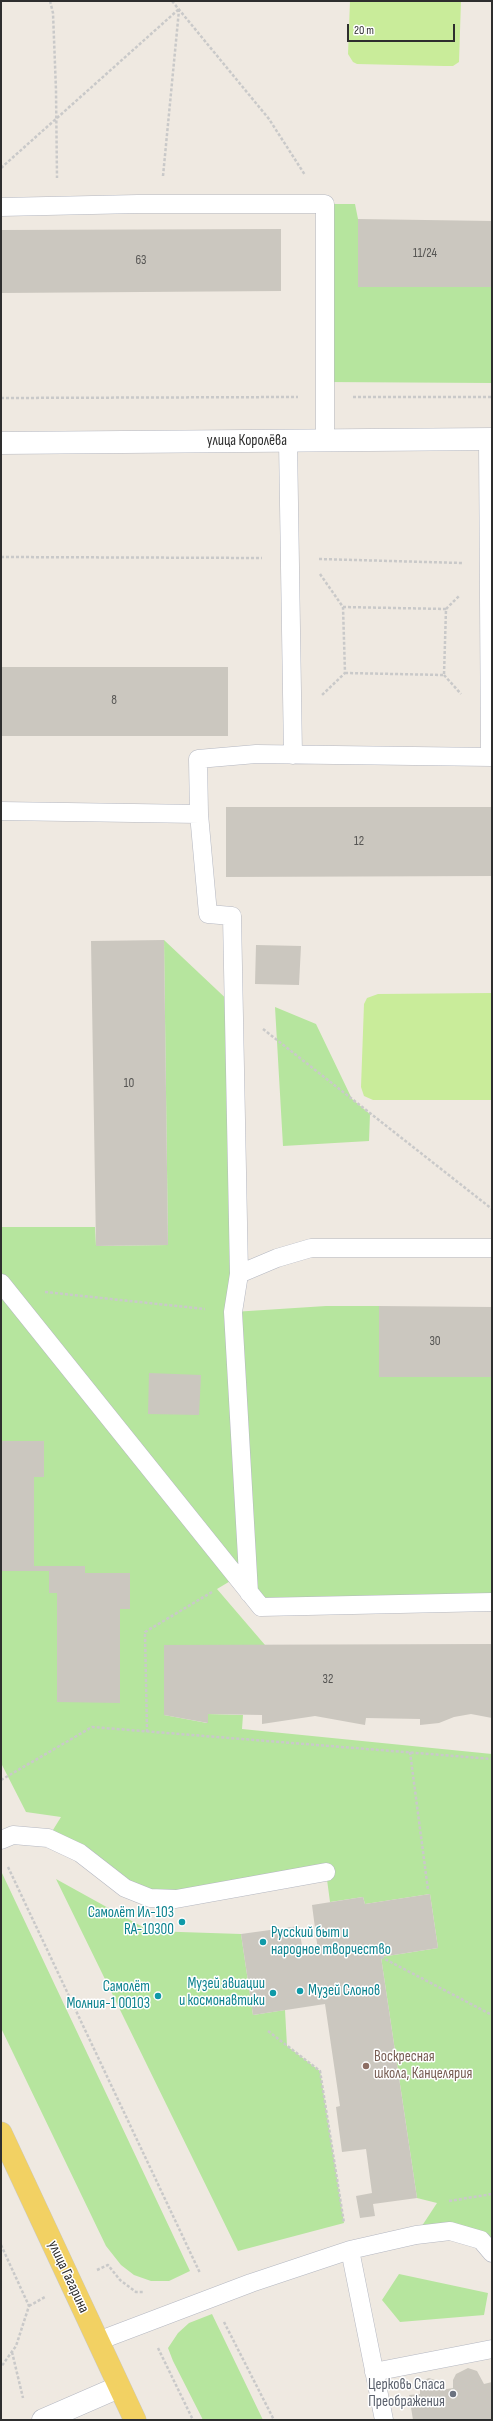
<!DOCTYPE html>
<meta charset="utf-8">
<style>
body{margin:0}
#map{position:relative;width:493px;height:2421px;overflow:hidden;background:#efe9e1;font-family:"Sofia Sans Condensed",sans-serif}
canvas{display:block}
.frame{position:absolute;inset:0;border:2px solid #2e2e2e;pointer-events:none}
.scale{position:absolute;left:347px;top:24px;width:108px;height:18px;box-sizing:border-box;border:2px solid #2e2e2e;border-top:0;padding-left:5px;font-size:12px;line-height:14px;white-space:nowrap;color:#2e2e2e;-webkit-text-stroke:3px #fff;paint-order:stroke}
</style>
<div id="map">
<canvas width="493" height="2421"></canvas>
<div class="frame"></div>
<div class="scale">20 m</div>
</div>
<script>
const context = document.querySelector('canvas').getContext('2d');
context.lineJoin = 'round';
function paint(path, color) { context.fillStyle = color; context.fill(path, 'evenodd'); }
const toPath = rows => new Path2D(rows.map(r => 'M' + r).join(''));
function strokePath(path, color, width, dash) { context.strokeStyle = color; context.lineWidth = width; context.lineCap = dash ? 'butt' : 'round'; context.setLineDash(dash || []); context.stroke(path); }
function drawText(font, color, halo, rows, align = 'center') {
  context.font = font + ' "Sofia Sans Condensed",sans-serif'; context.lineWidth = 3; context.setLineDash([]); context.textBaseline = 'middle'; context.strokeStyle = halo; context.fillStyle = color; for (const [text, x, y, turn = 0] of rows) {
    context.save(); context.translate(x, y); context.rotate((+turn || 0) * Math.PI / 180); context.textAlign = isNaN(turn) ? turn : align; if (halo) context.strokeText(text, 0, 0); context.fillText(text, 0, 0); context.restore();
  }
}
const green = toPath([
 [325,204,355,204,358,219,492,287,492,383,325,382],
 [164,940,234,1006,233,1312,326,1306,379,1306,379,1377,492,1377,492,1602,261,1607,237,1577,217,1589,265,1645,164,1646,164,1715,207,1723,208,1714,243,1715,242,1729,492,1754,492,2243,416,2235,437,2203,417,2198,381,1957,438,1948,430,1894,365,1904,363,1897,330,1902,326,1872,150,1898,48,1838,61,1817,26,1812,1,1763,1,1571,49,1571,49,1593,57,1593,57,1702,120,1702,120,1609,130,1609,130,1573,85,1573,85,1566,34,1566,34,1477,44,1477,1,1441,1,1227,95,1227,96,1246,168,1245],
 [275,1007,316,1024,352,1099,370,1114,369,1141,283,1146],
 [1,1871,190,2271,169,2281,151,2281,134,2275,121,2265,106,2246,1,2028],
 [56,1879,150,1931,241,1934,253,2015,285,2010,287,2046,320,2071,344,2223,238,2251],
 [399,2274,488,2293,484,2315,400,2322,382,2300],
 [212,2314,263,2420,203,2420,173,2361,168,2348,178,2333,189,2323]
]);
const pitch = toPath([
 [350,1,461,1,459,62,453,66,444,66,357,64,353,62,348,54],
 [492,993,492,1100,373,1100,364,1096,361,1087,364,1004,367,998,378,994]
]);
const building = toPath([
 [358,219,492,221,492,287,358,287],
 [281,229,281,291,1,293,1,230],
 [1,667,228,667,228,736,1,736],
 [226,807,492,807,492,876,226,877],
 [164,940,168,1245,96,1246,91,941],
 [256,945,301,946,299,985,255,984],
 [379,1306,492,1307,492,1377,379,1377],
 [149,1373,201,1375,199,1415,148,1414],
 [1,1441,44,1441,44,1477,34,1477,34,1566,85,1566,85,1573,130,1573,130,1609,120,1609,120,1703,57,1702,57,1593,49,1593,49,1571,1,1571],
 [492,1644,492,1718,471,1714,454,1717,439,1723,420,1725,420,1719,366,1718,365,1725,315,1716,262,1724,262,1715,208,1714,208,1723,164,1715,164,1645],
 [430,1894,438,1948,381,1957,417,2198,373,2204,375,2216,360,2218,356,2196,372,2193,366,2149,342,2152,336,2107,340,2106,325,2004,253,2015,241,1934,299,1926,303,1953,318,1951,312,1905,363,1897,365,1904],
 [468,2368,477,2371,484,2384,492,2382,492,2420,413,2420,409,2395,420,2394,420,2385,424,2380,429,2378,438,2381,441,2390,453,2388,453,2380,456,2374]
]);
const path = toPath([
 [50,1,53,13,56,90,57,178],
 [172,1,269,119,305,175],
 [1,168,179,9],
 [163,176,179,10],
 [353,397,492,397],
 [1,398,298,397],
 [1,557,262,558],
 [319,559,462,563],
 [320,574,343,607,345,673,321,696],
 [343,607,446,609,444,675,345,673],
 [446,609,460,595],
 [444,675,461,694],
 [263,1029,492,1209],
 [45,1292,205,1309],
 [147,1732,145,1632,212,1592],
 [410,1752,428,1890],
 [1,1780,92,1727,492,1759],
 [8,1867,200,2273],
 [381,1957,492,2015],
 [268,2031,320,2071,344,2223],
 [449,2201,492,2194],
 [1,2245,29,2306,16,2346,1,2367],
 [97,2270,108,2265,120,2280,136,2292,144,2292],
 [29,2306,45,2297],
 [224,2322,274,2420],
 [158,2348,193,2420],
 [12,2352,23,2398]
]);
const lane = toPath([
 [1,207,138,204,325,204,325,440],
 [488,439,490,757],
 [288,441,293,755],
 [1,811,199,814,198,759,256,754,492,757],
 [199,814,208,914,232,916,239,1274],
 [1,1283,261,1607,492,1602],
 [249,1593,233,1312,239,1274,277,1258,311,1248,492,1248],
 [1,1840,13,1835,48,1838,80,1853,125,1888,150,1898,176,1899,326,1872],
 [350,2250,384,2420],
 [98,2341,251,2283,350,2250,416,2235,450,2231,481,2240,492,2253],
 [374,2372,492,2349]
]);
const secondary = toPath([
 [1,443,492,439],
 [43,2420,119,2387]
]);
const primary = toPath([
 [1,2133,135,2420]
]);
const markers = [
 [182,1922,4,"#0f9aa8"],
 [263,1942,4,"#0f9aa8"],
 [300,1991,4,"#0f9aa8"],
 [273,1993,4,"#0f9aa8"],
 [158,1996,4,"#0f9aa8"],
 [366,2066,4,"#8d6e63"],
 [453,2394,4,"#6b7280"]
];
const numberNames = [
 ["11/24",425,254],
 ["63",141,261],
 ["8",114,701],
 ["12",359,842],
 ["10",129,1084],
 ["30",435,1342],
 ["32",328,1680]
];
const streetNames = [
 ["улица Королёва",247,441],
 ["улица Гагарина",68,2277,65]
];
const cultureNames = [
 ["Самолёт Ил-103",174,1913],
 ["RA-10300",174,1930],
 ["Русский быт и",271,1933,"left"],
 ["народное творчество",271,1950,"left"],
 ["Музей авиации",265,1984],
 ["и космонавтики",265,2001],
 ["Самолёт",150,1987],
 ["Молния-1 00103",150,2004],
 ["Музей Слонов",308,1991,"left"]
];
const educationNames = [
 ["Воскресная",374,2057],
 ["школа, Канцелярия",374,2074]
];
const worshipNames = [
 ["Церковь Спаса",445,2385],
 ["Преображения",445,2402]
];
paint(green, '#b6e59e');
paint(pitch, '#c9ec9a');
paint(building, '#cbc7bf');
strokePath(lane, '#b4b7c1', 19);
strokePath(secondary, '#b4b7c1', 23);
strokePath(primary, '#c9c9c9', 23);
strokePath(path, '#c9c9c9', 2.5, [3, 2]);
strokePath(lane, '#fff', 18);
strokePath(secondary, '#fff', 22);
strokePath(primary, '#f2d163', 22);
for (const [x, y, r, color] of markers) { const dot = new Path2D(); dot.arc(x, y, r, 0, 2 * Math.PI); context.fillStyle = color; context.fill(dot); strokePath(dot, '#fff', 1.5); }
drawText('13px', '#555452', null, numberNames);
drawText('15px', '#2e2e2e', '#fff', streetNames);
drawText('15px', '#0d838f', '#fff', cultureNames, 'right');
drawText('15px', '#785e54', '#fff', educationNames, 'left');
drawText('15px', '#5b616d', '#fff', worshipNames, 'right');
</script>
